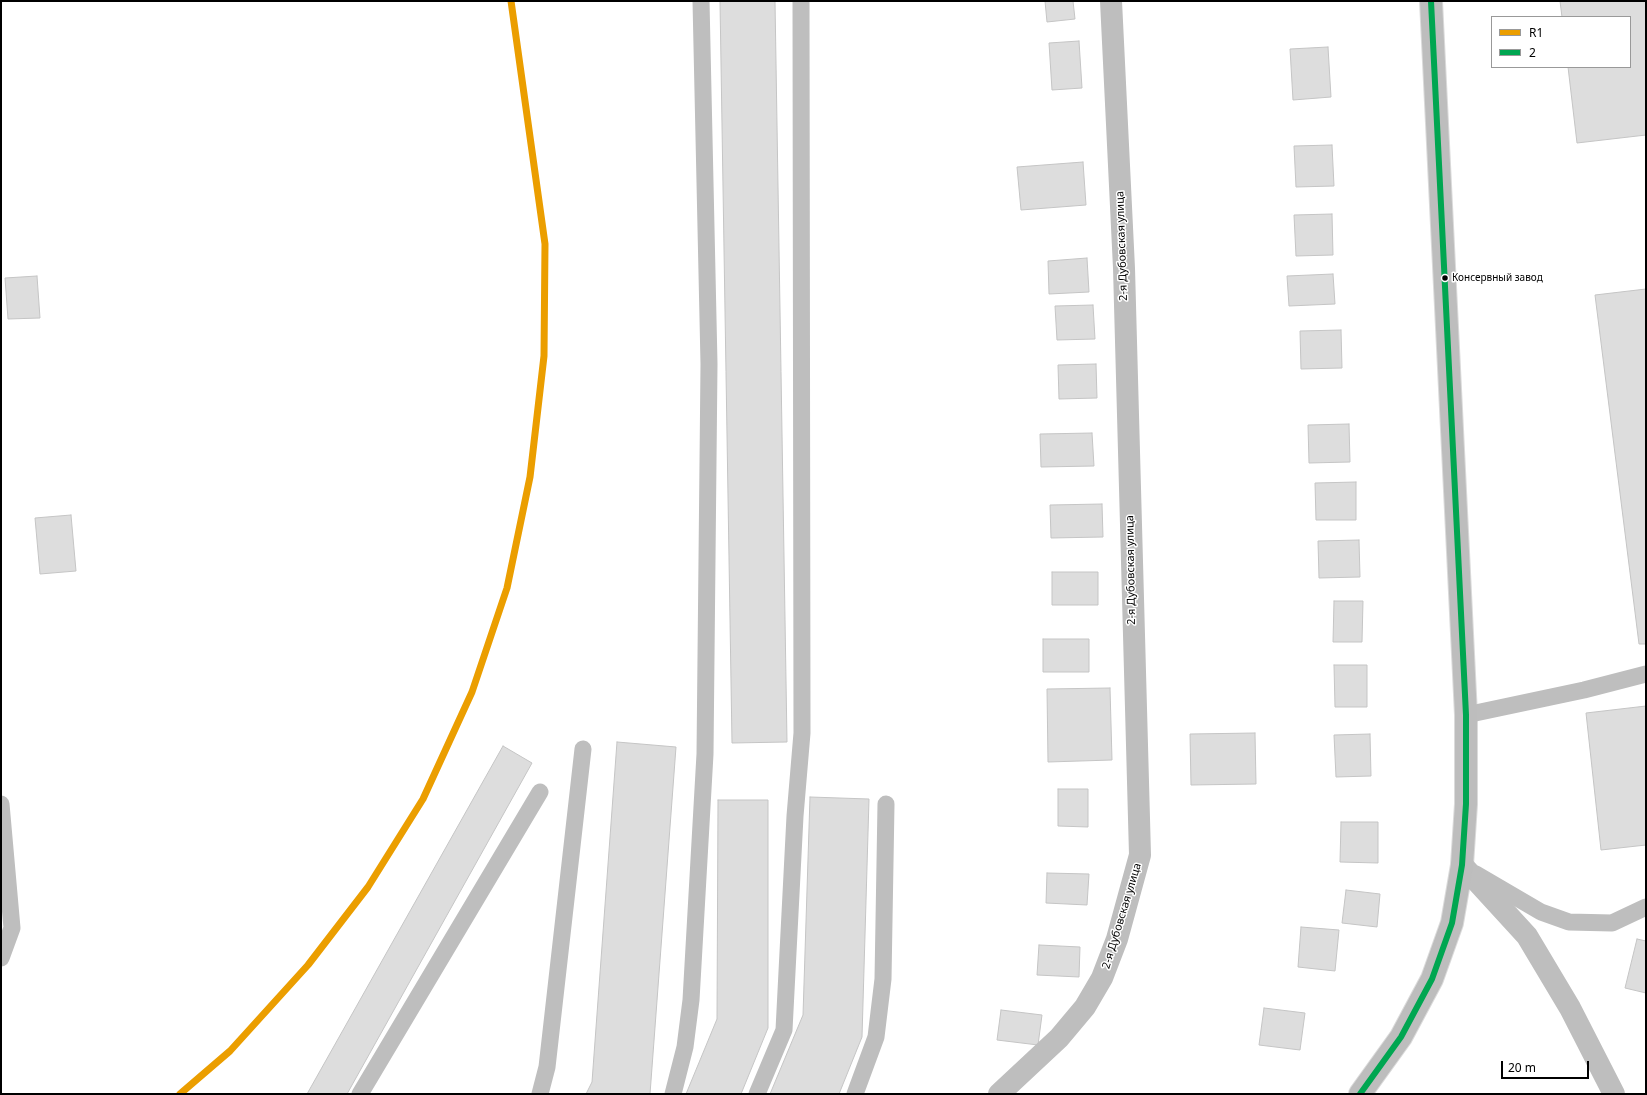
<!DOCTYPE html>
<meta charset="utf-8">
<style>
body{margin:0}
#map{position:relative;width:1647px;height:1095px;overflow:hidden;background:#fff;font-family:"Noto Sans",sans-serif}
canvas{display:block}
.frame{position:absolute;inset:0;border:2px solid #000;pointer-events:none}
.legend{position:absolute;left:1491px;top:16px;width:140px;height:52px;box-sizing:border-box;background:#fff;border:1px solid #999;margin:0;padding:5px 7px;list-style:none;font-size:12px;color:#000}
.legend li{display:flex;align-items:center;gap:8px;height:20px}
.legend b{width:20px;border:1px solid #999}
.scale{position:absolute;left:1501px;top:1061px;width:88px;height:18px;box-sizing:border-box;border:2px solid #000;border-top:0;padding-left:5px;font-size:12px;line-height:14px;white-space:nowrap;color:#000;-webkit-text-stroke:3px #fff;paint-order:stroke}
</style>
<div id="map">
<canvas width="1647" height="1095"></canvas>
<div class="frame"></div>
<ul class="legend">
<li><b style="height:5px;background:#eb9e00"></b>R1</li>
<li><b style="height:5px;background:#00a651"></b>2</li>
</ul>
<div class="scale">20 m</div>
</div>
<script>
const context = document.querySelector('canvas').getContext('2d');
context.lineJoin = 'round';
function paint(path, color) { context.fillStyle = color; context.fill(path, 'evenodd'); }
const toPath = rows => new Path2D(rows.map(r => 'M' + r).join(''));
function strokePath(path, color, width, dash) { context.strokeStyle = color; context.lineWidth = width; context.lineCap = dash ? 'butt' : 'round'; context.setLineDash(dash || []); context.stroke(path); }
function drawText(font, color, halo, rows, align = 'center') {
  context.font = font + ' "Noto Sans",sans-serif'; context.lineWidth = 3; context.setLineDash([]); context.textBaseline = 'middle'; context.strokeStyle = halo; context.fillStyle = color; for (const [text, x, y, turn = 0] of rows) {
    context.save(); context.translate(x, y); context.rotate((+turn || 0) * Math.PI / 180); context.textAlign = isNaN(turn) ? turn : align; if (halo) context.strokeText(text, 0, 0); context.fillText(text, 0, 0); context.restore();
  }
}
const building = toPath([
 [720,1,775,1,787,742,732,743,720,1],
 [1045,1,1073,1,1075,19,1047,22,1045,1],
 [1560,1,1646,1,1646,135,1577,143,1568,67,1630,67,1630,17,1562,17,1560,1],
 [1079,41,1082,88,1052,90,1049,43,1079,41],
 [1328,47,1331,97,1293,100,1290,49,1328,47],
 [1332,145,1334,186,1296,187,1294,146,1332,145],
 [1083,162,1086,205,1021,210,1017,167,1083,162],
 [1332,214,1333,255,1296,256,1294,215,1332,214],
 [1087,258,1089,292,1049,294,1048,261,1087,258],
 [1333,274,1335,304,1289,306,1287,276,1333,274],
 [37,276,40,318,8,319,5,278,37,276],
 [1646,289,1646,644,1639,644,1595,295,1646,289],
 [1093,305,1095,339,1057,340,1055,306,1093,305],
 [1341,330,1342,368,1301,369,1300,331,1341,330],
 [1096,364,1097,398,1059,399,1058,365,1096,364],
 [1349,424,1350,462,1309,463,1308,425,1349,424],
 [1092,433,1094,466,1041,467,1040,434,1092,433],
 [1356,482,1356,520,1316,520,1315,483,1356,482],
 [1102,504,1103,537,1051,538,1050,505,1102,504],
 [71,515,76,571,40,574,35,518,71,515],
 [1359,540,1360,577,1319,578,1318,541,1359,540],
 [1052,572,1098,572,1098,605,1052,605,1052,572],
 [1334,601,1363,601,1362,642,1333,642,1334,601],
 [1043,639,1089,639,1089,672,1043,672,1043,639],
 [1334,665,1367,665,1367,707,1335,707,1334,665],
 [1110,688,1112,760,1048,762,1047,689,1110,688],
 [1646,706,1646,845,1601,850,1586,713,1646,706],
 [1255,733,1256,784,1191,785,1190,734,1255,733],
 [1370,734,1371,776,1336,777,1334,735,1370,734],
 [617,742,676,747,650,1094,586,1094,592,1082,617,742],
 [503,746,532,763,347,1094,307,1094,503,746],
 [1058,789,1088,789,1088,827,1058,826,1058,789],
 [810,797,869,799,862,1037,839,1094,770,1094,803,1015,810,797],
 [718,800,768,800,768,1028,741,1094,686,1094,717,1019,718,800],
 [1341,822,1378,822,1378,863,1340,862,1341,822],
 [1047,873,1089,874,1087,905,1046,903,1047,873],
 [1346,890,1380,894,1377,927,1342,923,1346,890],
 [1301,927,1339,930,1335,971,1298,967,1301,927],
 [1637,939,1646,941,1646,993,1625,988,1637,939],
 [1039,945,1080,947,1079,977,1037,975,1039,945],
 [1264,1008,1305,1013,1300,1050,1259,1045,1264,1008],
 [1001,1010,1042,1015,1038,1045,997,1040,1001,1010]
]);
const service = toPath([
 [1466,715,1584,690,1646,674],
 [1,804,12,928,1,958],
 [1476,874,1541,912,1569,922,1612,923,1646,907],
 [360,1094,540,792],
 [540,1094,547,1067,583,749],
 [673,1094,685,1047,691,1000,705,754,709,364,701,1],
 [757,1094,784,1030,795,816,802,733,801,1],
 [855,1094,876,1037,883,979,886,804]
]);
const minor = toPath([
 [1462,865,1527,936,1570,1008,1614,1094],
 [999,1094,1059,1038,1085,1007,1102,978,1117,939,1140,855,1124,268,1111,1]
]);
const primary = toPath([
 [1360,1094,1401,1037,1432,979,1452,923,1462,865,1466,804,1466,715,1431,1]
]);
const bus1 = toPath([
 [1360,1094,1401,1037,1432,979,1452,923,1462,865,1466,804,1466,715,1431,1]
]);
const rail1 = toPath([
 [180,1094,230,1051,308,965,368,887,423,799,472,692,507,588,530,477,544,356,545,244,511,1]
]);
const markers = [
 [1445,278,3.5,"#000"]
];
const busNames = [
 ["Консервный завод",1452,278]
];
const streetNames = [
 ["2-я Дубовская улица",1122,246,-92],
 ["2-я Дубовская улица",1131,570,-91],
 ["2-я Дубовская улица",1122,916,-73]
];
paint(building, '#ddd');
strokePath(building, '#c5c5c5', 1);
strokePath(primary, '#dbdbdb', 24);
strokePath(service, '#bebebe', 17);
strokePath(minor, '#bebebe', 22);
strokePath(primary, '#bdbdbd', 22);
strokePath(bus1, '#00a651', 6);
strokePath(rail1, '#eb9e00', 7);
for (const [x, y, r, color] of markers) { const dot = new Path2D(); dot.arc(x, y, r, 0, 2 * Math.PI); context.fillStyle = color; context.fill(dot); strokePath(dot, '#fff', 1.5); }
drawText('10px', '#000', '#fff', busNames, 'left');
drawText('11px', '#000', '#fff', streetNames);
</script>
